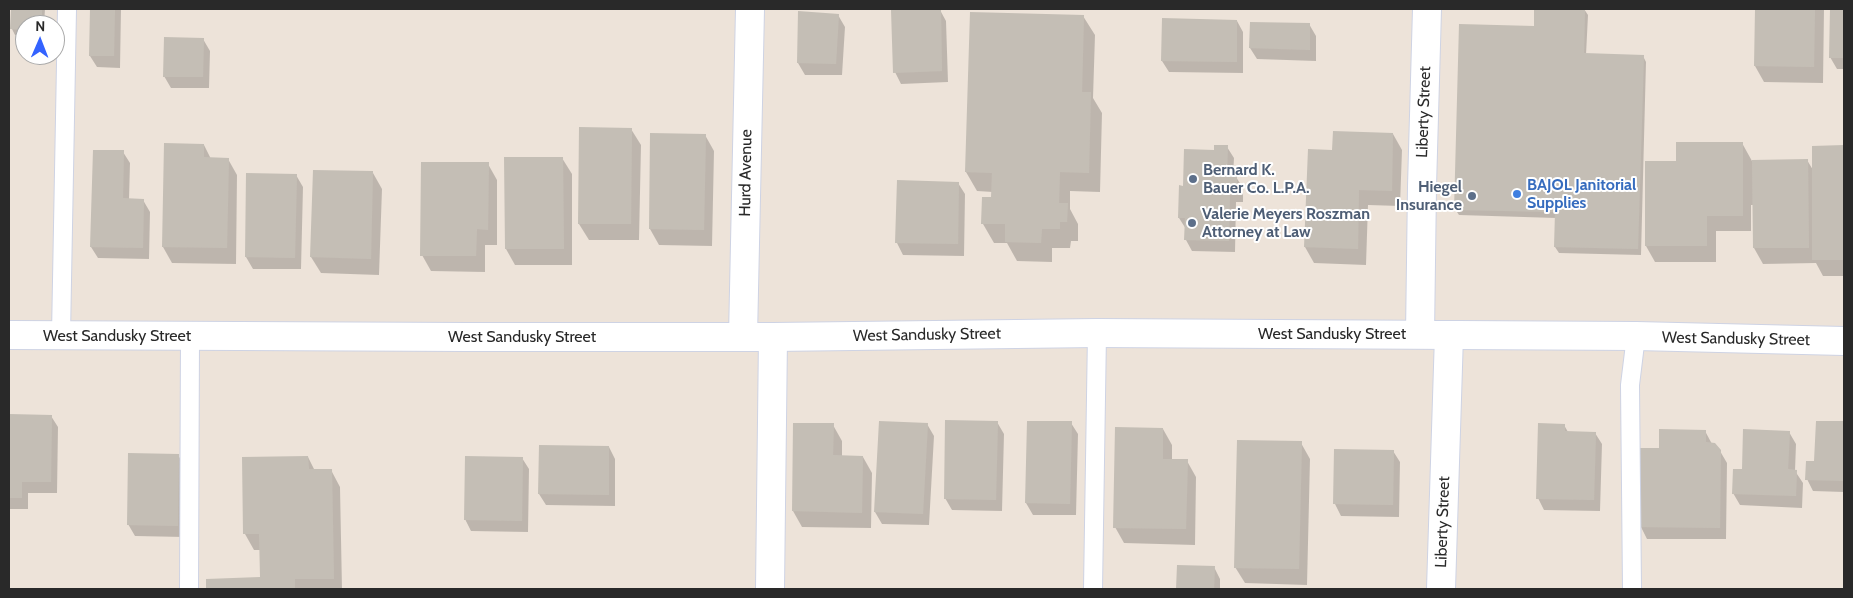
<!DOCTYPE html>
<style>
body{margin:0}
#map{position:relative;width:1853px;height:598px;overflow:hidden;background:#ede3d9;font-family:Cabin,sans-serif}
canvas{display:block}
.frame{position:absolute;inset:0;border:10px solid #292929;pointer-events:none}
.north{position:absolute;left:15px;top:15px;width:50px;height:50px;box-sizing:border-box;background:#fff;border:1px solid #a9a9a9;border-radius:50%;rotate:1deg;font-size:14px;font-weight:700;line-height:20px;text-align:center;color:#292929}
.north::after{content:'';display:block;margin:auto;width:18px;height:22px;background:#3463ff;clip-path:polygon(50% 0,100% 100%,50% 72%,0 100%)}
</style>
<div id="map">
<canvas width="1853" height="598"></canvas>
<div class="frame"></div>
<div class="north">N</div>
</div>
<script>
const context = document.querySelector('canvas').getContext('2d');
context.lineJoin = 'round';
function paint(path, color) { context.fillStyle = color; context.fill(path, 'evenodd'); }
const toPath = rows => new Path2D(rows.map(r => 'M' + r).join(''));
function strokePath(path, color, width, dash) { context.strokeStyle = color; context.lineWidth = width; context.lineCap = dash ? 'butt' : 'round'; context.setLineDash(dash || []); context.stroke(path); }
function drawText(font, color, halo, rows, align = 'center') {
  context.font = font + ' Cabin,sans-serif'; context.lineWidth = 4; context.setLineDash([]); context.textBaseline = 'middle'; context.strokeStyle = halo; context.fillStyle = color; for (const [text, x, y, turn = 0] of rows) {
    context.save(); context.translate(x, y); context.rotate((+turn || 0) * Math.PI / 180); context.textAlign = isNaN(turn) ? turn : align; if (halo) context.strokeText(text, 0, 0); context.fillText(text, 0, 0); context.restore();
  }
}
const shadow = toPath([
 [12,9,45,9,44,25,25,25,25,35,15,35,12,29],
 [91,9,121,9,120,68,97,67,90,56],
 [1535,9,1584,9,1588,15,1586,55,1643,56,1646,62,1641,255,1559,253,1555,247,1556,218,1459,215,1455,209,1535,27],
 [1756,9,1824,9,1823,83,1764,82,1755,66],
 [1831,9,1844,9,1844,69,1837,69,1830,57],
 [940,10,946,21,948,82,901,84,895,72],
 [799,12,838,15,845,27,842,75,805,75,798,63],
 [1083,16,1095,35,1093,98,1102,113,1100,192,1070,191,1070,209,1078,224,1078,241,1071,241,1070,248,1052,248,1052,262,1017,261,1007,243,994,243,983,224,992,198,993,192,977,191,966,172],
 [1237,21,1243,32,1243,73,1169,72,1162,61],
 [1309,24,1316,36,1316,61,1257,59,1250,48],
 [203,39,210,51,209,88,171,88,164,76],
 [631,129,641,145,639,240,589,240,579,224],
 [1393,134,1402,150,1400,206,1368,205,1366,265,1314,263,1305,247,1333,151],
 [705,135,714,151,712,246,659,245,650,229],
 [1742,143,1752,161,1807,160,1813,170,1813,147,1844,147,1844,276,1823,276,1816,263,1763,264,1754,248,1754,205,1751,205,1751,231,1716,231,1716,262,1655,262,1646,246,1677,162],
 [204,145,211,159,228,159,237,175,236,264,172,263,163,247],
 [1227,147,1234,158,1233,177,1236,177,1243,188,1243,202,1236,202,1235,252,1192,251,1186,240,1186,229,1179,218,1184,187,1215,151],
 [123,152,130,163,129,200,143,200,150,212,149,259,98,258,91,247],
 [562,158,572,174,572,265,515,265,506,249],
 [488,164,497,180,497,245,485,245,485,272,431,271,422,255],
 [373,173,382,189,379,275,321,273,311,257],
 [248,174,296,175,303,187,301,269,253,269,246,257],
 [898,182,958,183,965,194,964,256,903,255,897,243],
 [9,416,51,416,58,427,57,493,28,493,28,509,9,509],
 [880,422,927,424,934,436,929,525,882,524,875,512],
 [997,422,1004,434,1002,511,952,510,945,498],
 [1028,422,1071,423,1078,434,1076,515,1033,515,1026,503],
 [1817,422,1844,423,1844,492,1813,491,1807,479,1816,463],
 [795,424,833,425,842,441,842,457,863,457,872,473,871,528,802,527,793,511],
 [1564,425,1568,432,1595,433,1602,444,1600,511,1544,510,1538,498],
 [1163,429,1172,445,1172,460,1187,461,1196,477,1195,545,1124,543,1115,527],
 [1705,431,1712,444,1720,451,1727,463,1726,539,1647,539,1641,527,1642,449,1660,450],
 [1789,432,1796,444,1795,471,1803,483,1802,508,1740,505,1733,493,1743,470],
 [1301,443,1310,459,1307,585,1245,583,1235,567],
 [609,447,615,459,615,506,546,505,539,494],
 [1336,450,1393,451,1400,462,1399,517,1341,516,1335,504],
 [178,455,185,467,184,537,135,536,128,524],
 [308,457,315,471,331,470,340,487,342,589,208,589,208,580,261,578,261,550,254,550,245,534,244,458],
 [522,458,529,469,528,532,471,531,465,519],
 [1178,566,1214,567,1220,579,1220,589,1177,589]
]);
const building = toPath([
 [11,9,42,9,42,25,25,25,25,30,10,29],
 [90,9,115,9,114,56,89,56],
 [941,9,942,71,893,73,891,10],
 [1534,9,1585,9,1584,53,1644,55,1638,249,1554,247,1555,212,1454,210,1459,24,1534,26],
 [1755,9,1815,9,1814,67,1754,66],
 [1830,9,1844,9,1844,58,1829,58],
 [798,11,839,14,836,64,797,63],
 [970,12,1084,15,1082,92,1091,92,1089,173,1060,172,1059,203,1068,203,1067,222,1060,222,1060,229,1042,229,1041,243,1005,242,1005,224,981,224,982,197,991,197,992,173,965,172],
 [1162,18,1237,20,1237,62,1161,61],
 [1250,22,1310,23,1310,50,1249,48],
 [164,37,204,38,203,77,163,77],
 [579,127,632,128,631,224,578,224],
 [1333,131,1393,133,1392,191,1359,190,1358,249,1304,247,1308,149,1332,150],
 [650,133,706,134,704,230,649,229],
 [1676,142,1743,142,1743,216,1707,216,1707,246,1645,246,1645,161,1676,161],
 [164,143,204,144,204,157,229,158,227,248,162,247],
 [1214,145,1228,145,1227,175,1237,175,1237,191,1230,191,1229,241,1184,240,1185,218,1178,218,1179,185,1183,186,1184,149,1214,150],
 [1844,145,1844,260,1812,260,1812,146],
 [93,150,124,150,123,198,144,199,143,248,90,247],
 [504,157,563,157,564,249,505,249],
 [1808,159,1809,248,1753,248,1752,160],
 [421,162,489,162,488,230,477,229,476,256,420,256],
 [313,170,373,171,371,259,310,257],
 [246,173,297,174,295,258,245,257],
 [897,180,959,182,958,244,895,243],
 [9,414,52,415,51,482,22,482,22,498,9,498],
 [945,420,998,421,996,500,944,499],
 [879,421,928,423,923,514,874,512],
 [1027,421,1072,421,1070,504,1025,503],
 [1816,421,1844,421,1844,481,1805,480,1806,461,1814,461],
 [793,423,834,423,833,455,863,456,862,513,792,511],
 [1538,423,1565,424,1565,431,1596,432,1594,500,1536,499],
 [1115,427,1163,428,1163,459,1188,459,1186,529,1113,528],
 [1659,429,1706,430,1706,442,1715,443,1721,450,1720,528,1639,527,1640,448,1659,448],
 [1743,429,1790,431,1788,469,1797,470,1796,496,1732,494,1733,469,1742,469],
 [1237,440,1302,441,1299,569,1234,568],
 [539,445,609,446,609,495,538,494],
 [1334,449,1394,450,1393,505,1333,504],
 [128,453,179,454,178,526,127,525],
 [308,456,309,469,332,469,334,579,295,579,295,589,206,589,206,579,260,577,259,534,243,534,242,457],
 [465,456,523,457,522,521,464,520],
 [1177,565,1215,566,1214,589,1176,589]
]);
const lane = toPath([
 [61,335,67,9],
 [189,589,190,336],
 [1093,589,1097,333],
 [1632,589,1630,385,1636,336]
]);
const street = toPath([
 [743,337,750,9],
 [770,589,773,337],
 [1441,589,1449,335]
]);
const secondary = toPath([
 [9,335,467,337,773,337,1097,333,1636,336,1844,341],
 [1420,335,1422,187,1427,9]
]);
const markers = [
 [1193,179,5,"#5c6f8a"],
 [1517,194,5,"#3f7fe0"],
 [1472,196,5,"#5c6f8a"],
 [1192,223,5,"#5c6f8a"]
];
const streetNames = [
 ["Liberty Street",1424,112,-88],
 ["Hurd Avenue",746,173,-89],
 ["West Sandusky Street",1332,334],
 ["West Sandusky Street",927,335,-1],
 ["West Sandusky Street",117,336],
 ["West Sandusky Street",522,337],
 ["West Sandusky Street",1736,339,1],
 ["Liberty Street",1443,522,-88]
];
const serviceNames = [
 ["Bernard K.",1203,170],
 ["Bauer Co. L.P.A.",1203,188],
 ["Hiegel",1462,187,"right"],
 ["Insurance",1462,205,"right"],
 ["Valerie Meyers Roszman",1202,214],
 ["Attorney at Law",1202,232]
];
const shopNames = [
 ["BAJOL Janitorial",1527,185],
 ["Supplies",1527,203]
];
paint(shadow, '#0003');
paint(building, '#c4beb5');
strokePath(lane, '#ced3e4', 20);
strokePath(street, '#ced3e4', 30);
strokePath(secondary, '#ced3e4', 30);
strokePath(lane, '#fff', 18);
strokePath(street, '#fff', 28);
strokePath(secondary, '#fff', 28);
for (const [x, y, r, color] of markers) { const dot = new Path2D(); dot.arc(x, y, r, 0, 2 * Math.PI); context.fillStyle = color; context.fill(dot); strokePath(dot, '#fff', 2); }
drawText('16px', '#292929', '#fff', streetNames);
drawText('bold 16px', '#4e5e75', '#fff', serviceNames, 'left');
drawText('bold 16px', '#366cbe', '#fff', shopNames, 'left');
</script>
